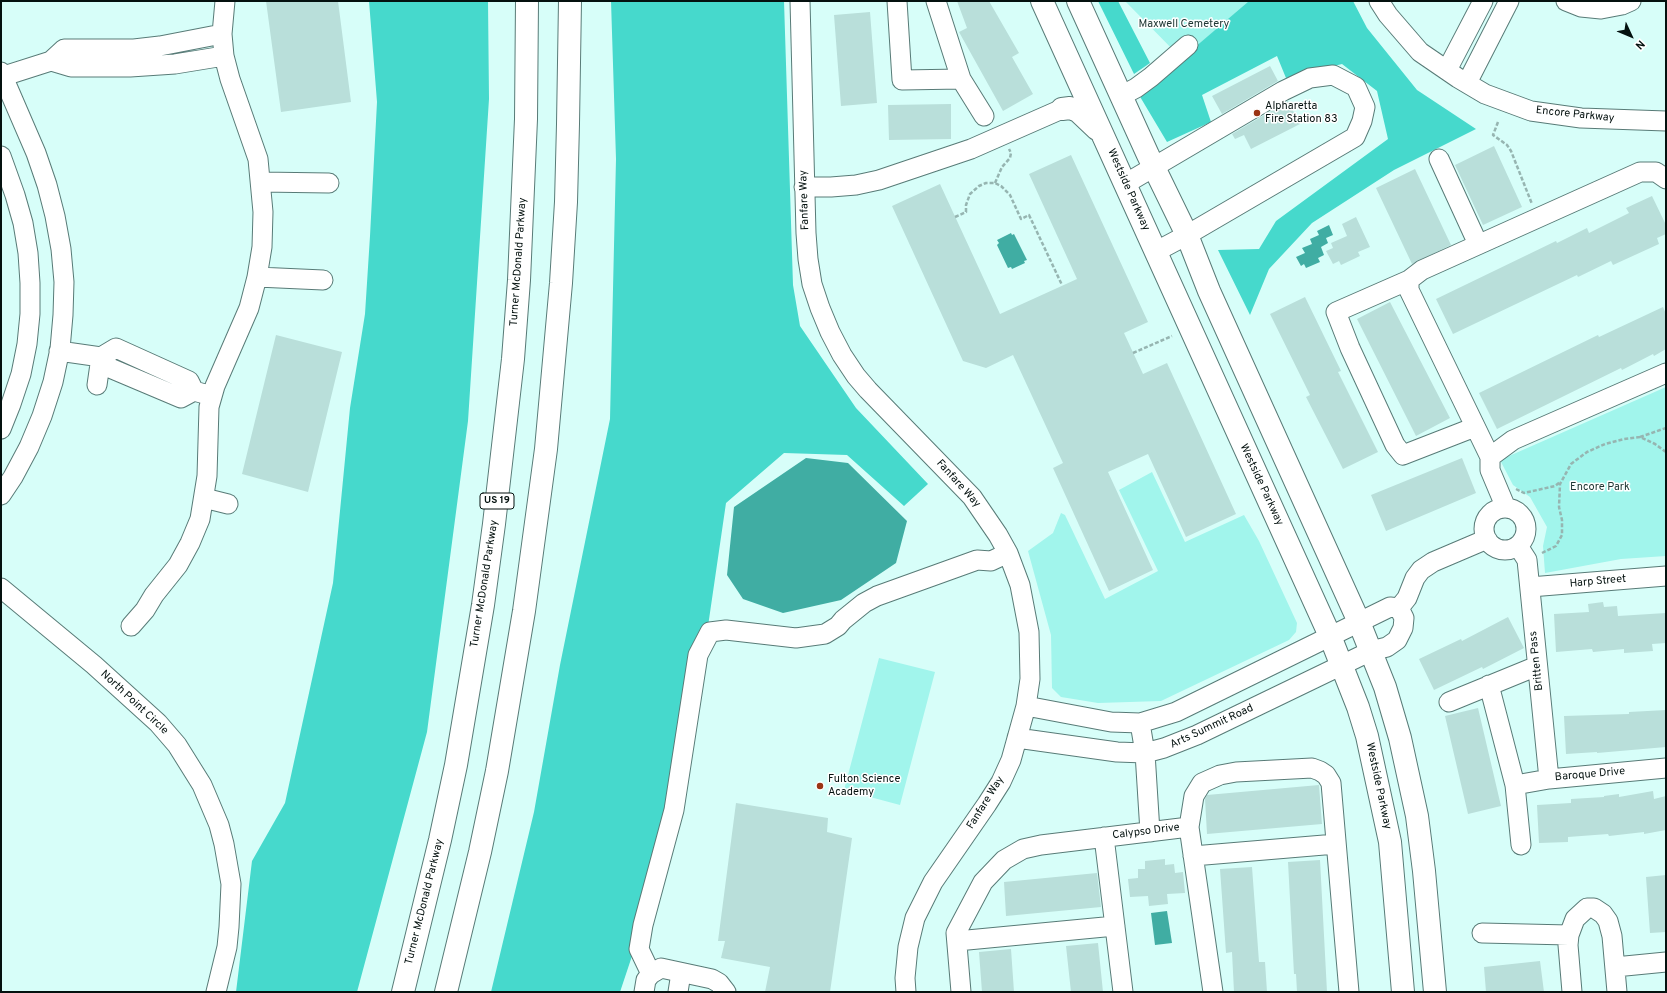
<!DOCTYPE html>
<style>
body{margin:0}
#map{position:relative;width:1667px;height:993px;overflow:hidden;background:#d7fef9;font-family:Overpass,sans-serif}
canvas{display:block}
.frame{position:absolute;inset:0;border:2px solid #04110f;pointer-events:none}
.north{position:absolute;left:1611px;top:16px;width:40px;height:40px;-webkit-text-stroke:3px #fff;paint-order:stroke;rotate:134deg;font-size:11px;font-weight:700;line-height:16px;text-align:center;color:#04110f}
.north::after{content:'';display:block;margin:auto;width:14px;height:18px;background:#04110f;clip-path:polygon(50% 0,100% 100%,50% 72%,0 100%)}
</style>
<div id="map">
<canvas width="1667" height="993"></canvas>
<div class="frame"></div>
<div class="north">N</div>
</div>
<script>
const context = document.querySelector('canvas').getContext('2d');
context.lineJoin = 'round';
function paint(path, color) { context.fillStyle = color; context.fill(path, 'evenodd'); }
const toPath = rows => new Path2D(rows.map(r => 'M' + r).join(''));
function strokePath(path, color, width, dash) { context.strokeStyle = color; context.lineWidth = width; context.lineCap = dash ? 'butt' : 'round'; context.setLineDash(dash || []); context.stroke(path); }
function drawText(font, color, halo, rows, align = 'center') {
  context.font = font + ' Overpass,sans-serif'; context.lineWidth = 3; context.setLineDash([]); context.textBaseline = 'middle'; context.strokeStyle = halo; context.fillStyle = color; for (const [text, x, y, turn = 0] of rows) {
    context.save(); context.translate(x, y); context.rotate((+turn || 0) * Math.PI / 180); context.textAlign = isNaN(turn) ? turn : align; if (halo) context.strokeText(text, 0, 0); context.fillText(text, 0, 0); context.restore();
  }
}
const green = toPath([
 [1125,1,1249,1,1182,59],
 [1666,387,1666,556,1621,559,1545,573,1543,546,1547,527,1530,497,1513,485,1500,460],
 [1152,472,1185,542,1244,515,1259,541,1297,623,1296,632,1289,640,1161,701,1098,703,1061,697,1052,688,1051,635,1028,551,1053,533,1061,513,1065,515,1105,599,1158,571,1119,490],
 [879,658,935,672,900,805,844,790]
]);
const forest = toPath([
 [369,1,488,1,489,99,468,421,427,732,357,992,236,992,252,861,285,803,333,583,350,408,365,314,370,236,377,102],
 [611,1,784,1,793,285,800,326,856,408,928,484,904,506,847,455,784,453,726,503,707,633,642,926,620,992,491,992,534,812,560,665,610,419,616,159],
 [1098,1,1118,1,1150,63,1134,74],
 [1249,1,1353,1,1367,28,1417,90,1476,129,1394,170,1312,223,1269,269,1250,315,1218,250,1259,249,1276,221,1388,139,1377,91,1342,64,1286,78,1277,56,1202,95,1211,122,1167,142,1139,95]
]);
const water = toPath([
 [1329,225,1333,235,1326,238,1328,243,1321,247,1324,255,1318,258,1320,262,1306,268,1304,264,1301,266,1296,257,1305,253,1302,248,1312,244,1310,239,1319,235,1317,231],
 [1011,233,1012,235,1014,234,1027,260,1024,261,1025,263,1012,269,1011,267,1008,268,997,245,999,243,997,240],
 [806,458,848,463,907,521,896,563,841,600,783,613,743,599,727,575,734,507],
 [1167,911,1172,943,1155,945,1151,913]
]);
const building = toPath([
 [266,1,338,1,351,102,281,112],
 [957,1,989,1,1019,53,1012,57,1033,94,1003,111,959,32,967,28],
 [870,12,877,103,841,106,834,15],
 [1270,66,1278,81,1222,114,1212,96],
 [1288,101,1300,124,1251,149,1244,135,1235,139,1232,134],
 [951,104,951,139,889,140,888,105],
 [1494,146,1522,207,1483,225,1455,165],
 [1071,155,1148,322,1124,333,1143,374,1167,363,1236,514,1186,537,1148,454,1108,472,1153,570,1109,591,1053,468,1063,463,1013,355,986,368,963,361,892,206,940,184,1000,314,1077,279,1029,174],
 [1415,169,1451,245,1412,264,1376,188],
 [1652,196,1666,225,1666,234,1657,238,1659,244,1613,265,1611,261,1578,277,1577,275,1453,334,1436,299,1556,241,1557,243,1587,228,1589,233,1629,213,1626,208],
 [1356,217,1370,247,1358,252,1360,256,1341,265,1339,261,1333,264,1326,251,1333,248,1331,243,1347,236,1342,224],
 [1305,297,1341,371,1338,372,1378,452,1343,469,1306,397,1310,395,1270,314],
 [1390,302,1450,418,1416,436,1357,319],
 [1663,307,1666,314,1666,349,1654,356,1653,354,1622,370,1621,368,1497,429,1479,393,1598,335,1599,337],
 [276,335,342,352,308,492,242,474],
 [1462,458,1476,493,1386,531,1371,495],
 [1603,602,1604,607,1617,606,1618,616,1666,613,1666,643,1652,644,1653,651,1624,653,1624,649,1593,652,1592,649,1556,652,1554,614,1589,612,1588,604],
 [1508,617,1524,648,1483,669,1482,667,1434,690,1419,659,1461,639,1462,641],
 [1478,708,1501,806,1468,814,1445,716],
 [1666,710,1666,747,1597,753,1597,752,1566,754,1564,716,1629,714,1629,712],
 [1319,785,1322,824,1207,834,1205,799,1207,795],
 [1653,791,1654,799,1666,796,1666,830,1644,834,1644,832,1609,836,1608,834,1568,837,1568,842,1539,843,1537,805,1571,803,1571,799,1604,797,1604,796,1619,794,1619,797],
 [736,803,828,818,827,832,852,838,830,992,765,992,770,967,721,958,725,941,718,941],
 [1165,859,1165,865,1174,864,1175,873,1183,872,1185,893,1167,894,1168,904,1149,906,1148,896,1130,897,1128,879,1138,878,1138,869,1145,869,1145,861],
 [1320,860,1327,992,1297,992,1296,974,1294,974,1288,862],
 [1252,867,1259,962,1265,962,1267,992,1234,992,1232,952,1226,953,1220,869],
 [1097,873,1101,907,1006,916,1004,882],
 [1666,875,1666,932,1650,933,1646,877],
 [1098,943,1103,992,1071,992,1066,946],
 [1011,949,1014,992,982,992,979,952],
 [1540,961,1544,992,1486,992,1484,967]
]);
const path = toPath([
 [1498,122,1493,135,1507,145,1511,151,1532,204],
 [995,183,1002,167,1010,158,1011,153,1009,149],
 [955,217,966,212,966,205,970,194,979,186,986,183,995,183,1001,186,1010,195,1021,219,1029,215,1062,285],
 [1133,353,1172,336],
 [1640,437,1666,428],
 [1516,489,1524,493,1555,486,1560,482],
 [1542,553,1556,546,1562,535,1562,520,1559,507,1560,484,1571,464,1587,452,1605,444,1624,439,1640,437,1655,444,1666,452]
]);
const minor = toPath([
 [800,1,806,233,808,259,812,284,820,308,830,332,842,355,856,376,868,390,972,497,998,535,1008,553,1020,585,1029,632,1030,679,1026,706,1011,760,1001,782,987,804,933,882,915,918,908,947,905,978,906,992],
 [897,1,902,80,961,79,984,116],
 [936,1,961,79],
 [1379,1,1388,15,1420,52,1458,78,1485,94,1531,111,1581,118,1666,121],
 [1566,1,1581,7,1601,9,1622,5,1631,1],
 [51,61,71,67,130,67,175,64,224,56],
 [1447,70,1483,1],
 [1,72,36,153,47,185,55,216,61,249,64,282,63,315,60,349,53,382,42,416,29,447,13,477,1,495],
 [1,77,51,61,64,49,134,49,160,46,222,34],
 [1467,83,1509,1],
 [1121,96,1136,88,1151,77,1188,45],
 [1,156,15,195,23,223,28,253,30,283,30,314,27,344,21,374,11,404,1,429],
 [1439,159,1478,244],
 [261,182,329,183],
 [1125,184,1283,91,1310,78,1333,75,1356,87,1365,107,1362,121,1355,137,1187,235,1155,252],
 [804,187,831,187,856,185,879,180,971,149,1062,109],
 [257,277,323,280],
 [1409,280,1336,312,1350,348,1395,445,1403,455,1475,427],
 [59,351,101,357,116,348,189,381,194,391,212,396],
 [101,357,110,368,181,398,194,391],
 [97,385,101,357],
 [1490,457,1513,440,1666,373],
 [204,498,228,504],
 [1506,508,1490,470,1490,457,1409,290,1409,280,1422,270,1640,172,1656,172,1666,179],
 '1484 529a21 21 0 1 1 42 0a21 21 0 1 1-42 0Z',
 [1518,546,1527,560,1549,779],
 [1530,587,1666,576],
 [1,588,94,665,158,723,177,745,202,785,219,825,224,844,231,884,229,927,227,947,216,992],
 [1399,608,1407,598,1415,578,1421,570,1433,562,1487,539],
 [131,626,145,610,154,595,178,565,190,543,200,519,207,476,209,407,215,386,249,308,257,277,262,247,263,212,258,159,230,79,224,56,222,34,225,1],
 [1489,685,1515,785,1521,845],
 [1449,702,1537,666],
 [1140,723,1145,753,1150,832],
 [1017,738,1117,752,1145,753,1164,748,1197,735,1371,651,1387,647,1397,640,1403,628,1404,618,1399,608,1390,607,1176,712,1140,723,1111,722,1026,706],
 [1515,785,1549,779,1666,768],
 [1104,837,1123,992],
 [1193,856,1336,844],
 [1482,933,1569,935],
 [957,941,1115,926],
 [1615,967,1666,962],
 [651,974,639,949,643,925,674,810,698,655,710,632,726,630,796,638,825,634,838,626,843,620,864,603,877,596,977,560,991,561,1008,553],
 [644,992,646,980,651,974,661,968,712,979,719,983,726,992],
 [678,992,681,973],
 [961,992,956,933,983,882,1004,860,1023,849,1041,845,1189,827],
 [1213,992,1189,827,1194,796,1202,783,1220,775,1236,772,1312,768,1320,771,1326,775,1331,783,1349,992],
 [1572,992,1568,945,1569,935,1575,919,1587,908,1594,908,1603,914,1608,921,1612,936,1617,992]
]);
const major = toPath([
 [1042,1,1330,636,1358,707,1367,736,1390,842,1403,992],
 [1078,1,1148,155,1187,235,1209,291,1359,622,1385,687,1400,738,1417,816,1424,871,1435,992],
 [1062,109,1070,108,1078,111,1097,129]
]);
const highway = toPath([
 [403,992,440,840,456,765,483,605,494,524,513,359,519,280,526,119,527,1],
 [446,992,480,852,497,771,524,611,546,449,561,283,566,202,568,124,570,1]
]);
const markers = [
 [1257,113,4,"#9b3414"],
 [820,786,4,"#9b3414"]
];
const shields = [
 [497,501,34]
];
const shieldNames = [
 ["US 19",497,501]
];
const parkNames = [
 ["Maxwell Cemetery",1184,25],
 ["Encore Park",1600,488]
];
const poiNames = [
 ["Alpharetta",1265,107],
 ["Fire Station 83",1265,120],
 ["Fulton Science",828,780],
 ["Academy",828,793]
];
const streetNames = [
 ["Encore Parkway",1575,115,6],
 ["Westside Parkway",1128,190,66],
 ["Fanfare Way",805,200,-92],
 ["Turner McDonald Parkway",519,262,-86],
 ["Fanfare Way",958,484,48],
 ["Westside Parkway",1261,485,65],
 ["Harp Street",1598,582,-5],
 ["Turner McDonald Parkway",485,584,-81],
 ["Britten Pass",1537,661,-96],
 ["North Point Circle",134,703,43],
 ["Arts Summit Road",1212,727,-25],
 ["Baroque Drive",1590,775,-5],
 ["Westside Parkway",1378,786,78],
 ["Fanfare Way",986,803,-58],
 ["Calypso Drive",1146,832,-7],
 ["Turner McDonald Parkway",425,902,-76]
];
paint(green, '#a1f5ec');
paint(forest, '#46d9cc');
paint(water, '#40ada3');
paint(building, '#b9dfda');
strokePath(minor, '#587b77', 21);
strokePath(major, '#587b77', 24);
strokePath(highway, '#587b77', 24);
strokePath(path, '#96b5b1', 2.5, [4, 2]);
strokePath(minor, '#fff', 19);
strokePath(major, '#fff', 22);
strokePath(highway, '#fff', 22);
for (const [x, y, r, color] of markers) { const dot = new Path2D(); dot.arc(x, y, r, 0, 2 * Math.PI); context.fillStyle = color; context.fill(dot); strokePath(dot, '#fff', 1.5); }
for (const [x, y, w] of shields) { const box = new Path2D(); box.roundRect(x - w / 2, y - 8, w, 16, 3); context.fillStyle = '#fff'; context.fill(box); strokePath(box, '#04110f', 1); }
drawText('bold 10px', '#04110f', null, shieldNames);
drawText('11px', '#203835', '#fff', parkNames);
drawText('11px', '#04110f', '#fff', poiNames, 'left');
drawText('11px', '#04110f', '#fff', streetNames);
</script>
